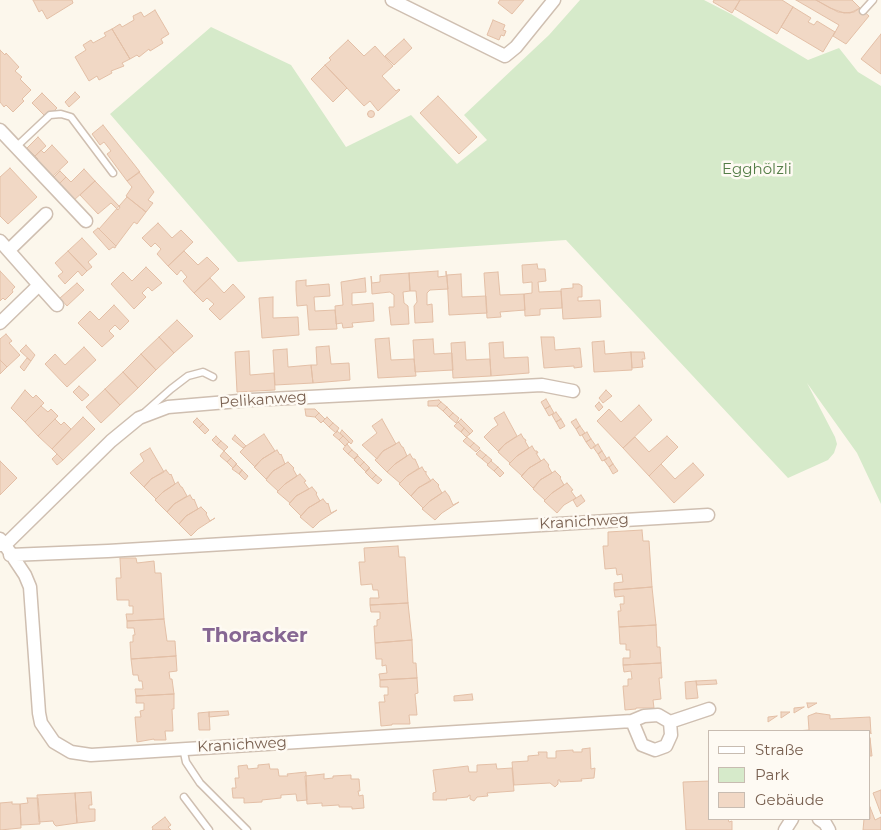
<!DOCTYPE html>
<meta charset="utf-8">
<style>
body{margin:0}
#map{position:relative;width:881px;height:830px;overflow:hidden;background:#fcf7ec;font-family:Montserrat,sans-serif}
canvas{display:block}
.legend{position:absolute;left:708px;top:730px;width:162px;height:90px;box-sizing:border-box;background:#fefaf3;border:1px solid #c8bcb1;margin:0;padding:6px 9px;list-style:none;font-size:15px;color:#785f4f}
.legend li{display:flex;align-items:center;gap:10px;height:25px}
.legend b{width:25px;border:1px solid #c8bcb1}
</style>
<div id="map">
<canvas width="881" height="830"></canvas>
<ul class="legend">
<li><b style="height:6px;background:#fff"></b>Straße</li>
<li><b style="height:14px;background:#d6eaca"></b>Park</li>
<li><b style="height:14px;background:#f1d8c5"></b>Gebäude</li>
</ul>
</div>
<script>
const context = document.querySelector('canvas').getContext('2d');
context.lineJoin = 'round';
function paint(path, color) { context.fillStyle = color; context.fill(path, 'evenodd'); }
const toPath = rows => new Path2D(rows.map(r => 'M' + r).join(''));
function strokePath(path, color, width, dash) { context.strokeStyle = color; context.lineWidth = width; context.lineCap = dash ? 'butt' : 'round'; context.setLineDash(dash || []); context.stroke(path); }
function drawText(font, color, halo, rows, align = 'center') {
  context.font = font + ' Montserrat,sans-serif'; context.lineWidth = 5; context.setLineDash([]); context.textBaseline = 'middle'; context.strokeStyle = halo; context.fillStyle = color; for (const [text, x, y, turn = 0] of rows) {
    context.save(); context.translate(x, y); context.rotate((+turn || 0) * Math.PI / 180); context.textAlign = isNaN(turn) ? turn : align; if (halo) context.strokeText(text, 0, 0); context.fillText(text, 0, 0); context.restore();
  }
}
const green = toPath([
 [580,0,704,0,731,14,808,60,839,48,858,72,881,86,881,504,857,453,807,383,835,437,837,444,834,453,828,460,788,478,566,240,238,262,110,114,211,27,291,65,346,147,411,115,457,164,487,140,464,115,549,35]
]);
const building = toPath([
 [33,0,72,0,73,3,47,19,42,10,39,12,33,0],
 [500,0,524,0,512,14,498,3,500,0],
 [714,0,740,0,732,13,713,2,714,0],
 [740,0,782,0,793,7,777,34,735,9,740,0],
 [796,0,816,0,830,8,844,13,854,12,860,8,869,16,846,44,833,36,839,25,796,0],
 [816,0,852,0,860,8,850,13,838,12,816,0],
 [793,7,811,18,808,22,814,25,817,21,835,32,823,52,781,27,793,7],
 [155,10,169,34,161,39,163,43,150,51,149,49,139,57,137,55,130,59,112,29,120,24,122,27,134,20,133,16,141,12,144,17,155,10],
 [493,20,505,25,503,30,506,31,504,36,501,35,499,40,487,35,493,20],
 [112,29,130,59,122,63,124,66,111,71,112,73,99,80,97,76,89,81,75,57,86,50,83,45,91,40,93,43,106,36,104,33,112,29],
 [881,34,881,74,861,59,881,34],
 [404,39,412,48,394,65,385,56,404,39],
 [348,40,364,56,375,46,393,66,382,76,396,91,399,89,400,90,378,111,370,101,364,106,325,65,331,60,329,58,348,40],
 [0,50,5,55,6,53,19,67,15,71,22,77,20,79,31,90,22,99,24,101,13,112,6,105,4,107,0,102,0,50],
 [325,65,347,88,333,102,311,79,325,65],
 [75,92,80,97,69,107,65,102,75,92],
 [42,93,57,108,47,118,32,103,42,93],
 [438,96,477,137,459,154,420,113,438,96],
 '367.5 114a3.5 3.5 0 1 1 7 0a3.5 3.5 0 1 1-7 0Z',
 [103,125,140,172,127,181,107,154,111,151,104,142,100,145,92,134,103,125],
 [38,137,46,146,35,156,27,148,38,137],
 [52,145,68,162,51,178,35,161,38,159,35,156,41,150,44,153,52,145],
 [10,168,37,197,8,224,0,216,0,177,10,168],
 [84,169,95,181,73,201,58,185,66,177,71,182,84,169],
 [60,171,66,177,58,185,52,179,60,171],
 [139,172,154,192,148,200,153,203,146,212,126,196,132,187,127,181,139,172],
 [95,181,120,207,118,210,111,203,98,214,80,195,95,181],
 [127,197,146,212,137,224,134,222,116,246,99,229,127,197],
 [158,223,172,238,181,230,193,242,168,266,157,254,161,249,155,243,151,247,142,238,158,223],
 [98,228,116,246,115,248,113,247,109,250,93,232,98,228],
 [82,238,97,254,88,262,92,267,87,271,68,251,82,238],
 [68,251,87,271,82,276,78,271,65,284,58,276,63,272,55,263,68,251],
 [184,251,198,265,207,257,219,269,194,293,183,281,187,277,181,270,177,275,168,266,184,251],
 [537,264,538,269,545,269,546,281,538,282,539,292,561,291,562,308,540,309,540,315,525,316,524,294,532,293,532,282,523,283,522,265,537,264],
 [146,267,162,283,152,291,148,287,142,293,146,297,134,309,111,284,123,272,132,281,146,267],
 [0,271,15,287,12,290,13,292,5,300,3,298,0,301,0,271],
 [438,271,438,277,446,276,446,271,448,289,430,290,427,293,427,305,432,304,433,322,415,323,414,306,417,302,416,291,410,291,409,273,438,271],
 [498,272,500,295,524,294,525,310,500,312,501,317,487,318,484,273,498,272],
 [409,273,410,291,403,292,404,303,408,306,409,324,391,325,389,307,394,307,394,295,390,292,372,294,371,276,372,283,380,282,380,275,409,273],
 [461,274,462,297,486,296,487,313,449,315,447,275,461,274],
 [210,278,224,293,233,284,245,297,220,320,209,309,214,304,207,298,203,302,194,293,210,278],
 [365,278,366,292,352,293,352,305,373,303,374,321,352,323,353,327,343,328,342,323,336,324,335,306,343,305,341,282,365,278],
 [306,280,306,286,329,284,330,296,314,297,315,311,335,310,337,329,309,330,307,305,297,306,296,290,296,281,306,280],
 [77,283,84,290,67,306,60,298,77,283],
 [573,284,579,284,582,286,582,297,578,297,578,301,600,300,601,317,563,319,561,289,573,288,573,284],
 [273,297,273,318,298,317,299,335,262,338,259,298,273,297],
 [114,305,129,321,120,330,115,325,109,331,114,336,102,347,78,323,90,311,99,320,114,305],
 [177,320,193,336,174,353,159,337,177,320],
 [6,334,12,341,9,343,20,355,7,367,0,360,0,339,6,334],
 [159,337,174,353,156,370,141,354,159,337],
 [541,337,554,337,555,350,580,348,582,367,574,368,574,366,544,368,541,337],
 [389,338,391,360,414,359,416,376,378,378,375,339,389,338],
 [433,339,434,354,452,353,453,370,415,372,413,340,433,339],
 [604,341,605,354,631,352,632,370,594,372,592,342,604,341],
 [465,342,466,360,490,359,491,376,453,378,451,343,465,342],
 [503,342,504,358,528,357,529,373,491,376,489,343,503,342],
 [26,345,35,355,31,361,20,351,26,345],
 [329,346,331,364,349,363,350,380,313,383,311,365,317,365,316,347,329,346],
 [84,347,96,360,67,387,45,364,55,354,65,365,84,347],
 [287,349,288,367,311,365,313,383,275,385,273,350,287,349],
 [249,351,250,375,274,373,275,390,237,392,235,352,249,351],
 [631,352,644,352,645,359,642,359,643,367,632,368,631,352],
 [141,354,156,370,138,388,123,372,141,354],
 [27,358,31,361,24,371,20,367,27,358],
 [0,360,7,367,0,374,0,360],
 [123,372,138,388,120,405,105,389,123,372],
 [79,386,89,395,82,401,73,392,79,386],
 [105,389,120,405,101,423,86,407,105,389],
 [25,390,33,398,36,395,44,403,25,422,11,408,25,390],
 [606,390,612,396,603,403,599,398,606,390],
 [546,399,550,406,545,409,541,402,546,399],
 [439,400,441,402,437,406,428,406,428,401,439,400],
 [441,402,447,407,443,411,437,406,441,402],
 [599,402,603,407,599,411,595,406,599,402],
 [639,405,652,420,623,448,597,421,609,409,621,422,639,405],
 [41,406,48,412,51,409,58,416,38,436,25,422,41,406],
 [550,406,554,413,549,416,545,409,550,406],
 [447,407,453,413,449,417,443,411,447,407],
 [305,409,315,409,319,413,315,417,306,416,305,409],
 [504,412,517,436,505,444,498,451,484,437,492,429,498,425,494,418,504,412],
 [556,412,561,419,556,422,552,415,556,412],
 [319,413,325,419,321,423,315,417,319,413],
 [453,413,459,418,456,423,449,417,453,413],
 [83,417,95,429,63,460,52,449,83,417],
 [327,417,333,423,329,427,323,421,327,417],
 [197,418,203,424,199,428,193,422,197,418],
 [55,419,61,425,64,422,71,429,52,449,38,436,55,419],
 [382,419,396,444,383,451,377,459,362,445,377,433,372,426,382,419],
 [461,419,473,431,470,434,458,422,461,419],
 [561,419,565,426,560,429,556,422,561,419],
 [576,419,580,426,576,429,571,422,576,419],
 [458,422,464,428,461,432,454,426,458,422],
 [333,423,339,428,336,433,329,427,333,423],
 [203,424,209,430,205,434,199,428,203,424],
 [580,426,585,433,580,436,576,429,580,426],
 [464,428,470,434,466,437,461,432,464,428],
 [342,430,353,441,351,444,340,433,342,430],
 [337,431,343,436,339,440,333,435,337,431],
 [587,432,591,439,586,442,582,435,587,432],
 [264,434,275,451,262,459,255,467,240,452,246,446,264,434],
 [521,434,524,439,525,439,526,441,525,441,529,448,517,456,510,463,498,452,505,444,521,434],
 [235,435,246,446,243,448,232,439,235,435],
 [216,436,221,441,217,445,212,440,216,436],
 [343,436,349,442,345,446,339,440,343,436],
 [667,436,678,447,649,476,623,448,635,437,649,452,667,436],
 [467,437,474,443,470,447,463,441,467,437],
 [591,439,596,446,591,449,586,442,591,439],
 [221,441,228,447,224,451,217,445,221,441],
 [399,442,402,447,403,447,407,456,395,464,387,472,375,460,383,451,399,442],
 [474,443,480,448,476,452,470,447,474,443],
 [347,444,352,450,348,454,343,449,347,444],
 [598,444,602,451,598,454,593,447,598,444],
 [532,446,535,451,537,451,538,453,536,453,541,461,529,468,522,476,509,464,517,456,532,446],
 [150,448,164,472,151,479,144,487,130,473,144,461,140,454,150,448],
 [277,450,280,455,281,454,285,464,273,471,266,479,254,467,262,459,277,450],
 [352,450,358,455,354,459,348,454,352,450],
 [480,450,486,455,482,459,476,454,480,450],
 [224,451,231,458,227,462,220,456,224,451],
 [602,451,607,459,602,461,598,454,602,451],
 [57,454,63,460,57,465,52,459,57,454],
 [410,454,413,459,415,459,419,468,407,476,400,483,387,472,395,464,410,454],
 [486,455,492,460,488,464,482,459,486,455],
 [358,456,364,462,360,466,354,460,358,456],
 [609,457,613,464,609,467,604,460,609,457],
 [231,458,237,464,233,468,227,462,231,458],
 [544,459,549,465,548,466,552,473,540,480,533,488,521,476,529,468,544,459],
 [0,461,17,478,0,495,0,461],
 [491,461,498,467,494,471,487,465,491,461],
 [288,462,294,468,293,469,297,476,285,484,278,491,266,480,273,471,288,462],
 [364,462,370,468,366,472,360,466,364,462],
 [693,463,704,475,674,503,649,476,661,464,675,479,693,463],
 [236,464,242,470,239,474,232,469,236,464],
 [613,464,618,471,613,474,609,467,613,464],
 [422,467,425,472,426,471,426,474,431,481,418,488,411,496,399,484,407,476,422,467],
 [498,467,504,473,500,477,494,471,498,467],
 [369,468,376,475,372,479,365,472,369,468],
 [166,470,170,475,171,474,175,484,163,492,156,499,144,487,151,479,166,470],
 [242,470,248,476,245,480,239,474,242,470],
 [555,471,561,477,560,478,564,485,552,493,545,500,533,489,540,480,555,471],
 [300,474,306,481,304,482,309,489,296,496,290,503,277,492,285,484,300,474],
 [376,475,382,480,378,484,372,479,376,475],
 [433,479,439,485,438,486,442,493,430,501,423,508,411,496,418,488,433,479],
 [178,482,181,487,182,487,187,496,174,504,167,512,155,500,163,492,178,482],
 [567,483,573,490,571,491,576,498,564,505,557,513,544,501,552,493,567,483],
 [312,487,317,493,316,494,320,501,308,508,301,516,289,504,296,496,312,487],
 [445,491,449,496,453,505,459,502,442,513,435,520,422,509,430,501,445,491],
 [190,495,193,500,194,499,198,509,186,516,179,524,167,512,174,504,190,495],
 [581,495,585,501,577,507,573,500,581,495],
 [323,499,327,504,328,503,331,513,337,510,320,521,313,528,300,517,308,508,323,499],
 [201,507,207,513,206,514,210,521,215,518,198,529,191,536,179,524,186,516,201,507],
 [642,530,643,541,649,541,652,587,614,590,614,583,623,582,622,574,617,575,616,568,605,569,603,546,608,546,608,532,642,530],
 [398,546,399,557,405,557,408,603,370,605,370,598,379,598,378,590,373,590,372,584,361,585,359,562,365,562,364,548,398,546],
 [120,558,136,558,137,563,154,561,155,573,161,573,164,619,127,621,126,614,133,614,133,606,129,606,129,600,117,600,116,578,121,578,120,558],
 [652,587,656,625,619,627,618,611,621,611,620,604,624,604,624,596,615,597,614,590,652,587],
 [408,603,412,640,375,643,374,626,377,626,377,620,380,619,380,612,371,612,370,605,408,603],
 [164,619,167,641,175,641,176,656,131,659,130,642,133,642,133,635,135,635,134,628,127,628,127,621,164,619],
 [656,625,657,647,660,647,661,663,623,665,623,658,630,658,630,650,626,650,626,644,620,644,619,627,656,625],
 [412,640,413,663,416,663,417,678,380,680,379,674,387,673,386,665,382,666,382,659,376,659,375,643,412,640],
 [176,656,177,671,169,672,170,679,172,679,174,694,136,696,135,689,143,689,142,681,139,681,138,675,133,675,131,659,176,656],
 [661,663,662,678,659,678,661,699,653,700,654,708,636,708,636,709,625,710,623,686,628,686,628,679,632,679,631,671,624,672,623,665,661,663],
 [417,678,418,693,415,694,417,715,409,715,410,724,392,724,392,725,381,726,379,702,385,702,384,695,388,695,388,687,380,687,380,680,417,678],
 [716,680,717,684,697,685,696,681,716,680],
 [696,681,698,698,686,699,685,682,696,681],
 [174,694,174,709,172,709,173,731,165,731,166,740,154,740,154,739,137,742,135,717,141,717,140,711,144,710,144,703,136,703,136,696,174,694],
 [472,694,473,700,454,701,454,696,472,694],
 [807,703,817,703,808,708,807,703],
 [804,707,794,713,794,708,804,707],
 [228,711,229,715,209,717,209,712,228,711],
 [209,712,210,730,199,730,198,713,209,712],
 [781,712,790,712,781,718,781,712],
 [816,713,830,715,830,719,870,717,871,734,870,731,796,731,809,730,808,716,816,713],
 [777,716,768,722,768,717,777,716],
 [870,738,872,756,870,756,870,738],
 [590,748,591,769,595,768,594,778,581,779,582,781,560,782,560,780,558,780,558,784,555,787,550,783,514,785,512,762,528,761,528,756,539,755,538,752,547,752,547,758,556,758,556,751,573,750,573,752,582,752,582,749,590,748],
 [269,764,270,769,278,769,279,776,288,776,287,774,306,772,307,800,297,801,296,794,281,795,281,798,262,800,262,802,244,803,244,798,233,798,232,788,236,788,235,778,239,778,238,766,247,765,248,769,258,768,258,765,269,764],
 [496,764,497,769,512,768,514,791,487,793,488,796,477,797,474,801,470,799,470,795,468,796,468,797,446,799,447,800,433,800,433,793,436,792,433,770,468,766,469,772,477,772,477,765,496,764],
 [324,774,324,779,333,778,333,776,351,775,351,779,359,779,360,791,358,791,359,796,363,795,364,808,352,809,352,807,339,807,339,805,322,806,322,803,307,804,305,776,324,774],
 [710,781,710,819,728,819,729,822,732,821,732,830,686,830,683,782,710,781],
 [881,790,881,814,873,793,881,790],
 [91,792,92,805,89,805,89,809,95,809,95,821,77,823,75,793,91,792],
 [75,793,77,823,56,826,54,824,53,821,39,822,37,795,75,793],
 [27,798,38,798,40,824,21,825,20,804,28,803,27,798],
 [12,802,12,804,20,804,21,828,0,830,0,803,12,802],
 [870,807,875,820,881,817,881,830,863,830,864,819,870,819,870,807],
 [165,817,171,825,168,827,171,830,152,830,153,829,152,827,165,817]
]);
const lane = toPath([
 [863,11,873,0],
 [16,147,50,115,61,114,71,117,113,173],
 [145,412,171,389,188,376,203,372,213,377],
 [183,748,186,762,200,783,247,830],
 [184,797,209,830]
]);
const street = toPath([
 [392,0,505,56,516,47,554,0],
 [0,130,86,221],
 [0,241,39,285,0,323],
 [9,250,46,214],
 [39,285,57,305],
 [0,539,5,545,111,441,139,418,168,407,251,400,542,385,573,391],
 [0,545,5,545,25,575,30,587,39,713,41,723,54,742,71,752,91,755,361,738,632,721,644,716,658,715,670,722,671,735,666,746,655,750,642,745,632,721],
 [10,555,108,551,708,515],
 [670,722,709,709],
 [819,819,825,823,829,830],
 [785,830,792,819]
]);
const parkNames = [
 ["Egghölzli",757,170]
];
const streetNames = [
 ["Pelikanweg",263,400,-4],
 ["Kranichweg",584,522,-3],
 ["Kranichweg",242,745,-3]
];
const districtNames = [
 ["Thoracker",255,636]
];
paint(green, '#d6eaca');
paint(building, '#f1d8c5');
strokePath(building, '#e3bfa6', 1);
strokePath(lane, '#cfbfb1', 9);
strokePath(street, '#cfbfb1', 15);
strokePath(lane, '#fff', 6);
strokePath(street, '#fff', 12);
drawText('15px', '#547d47', '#fefaf3', parkNames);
drawText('15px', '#785f4f', '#fefaf3', streetNames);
drawText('bold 20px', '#866793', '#fefaf3', districtNames);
</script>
